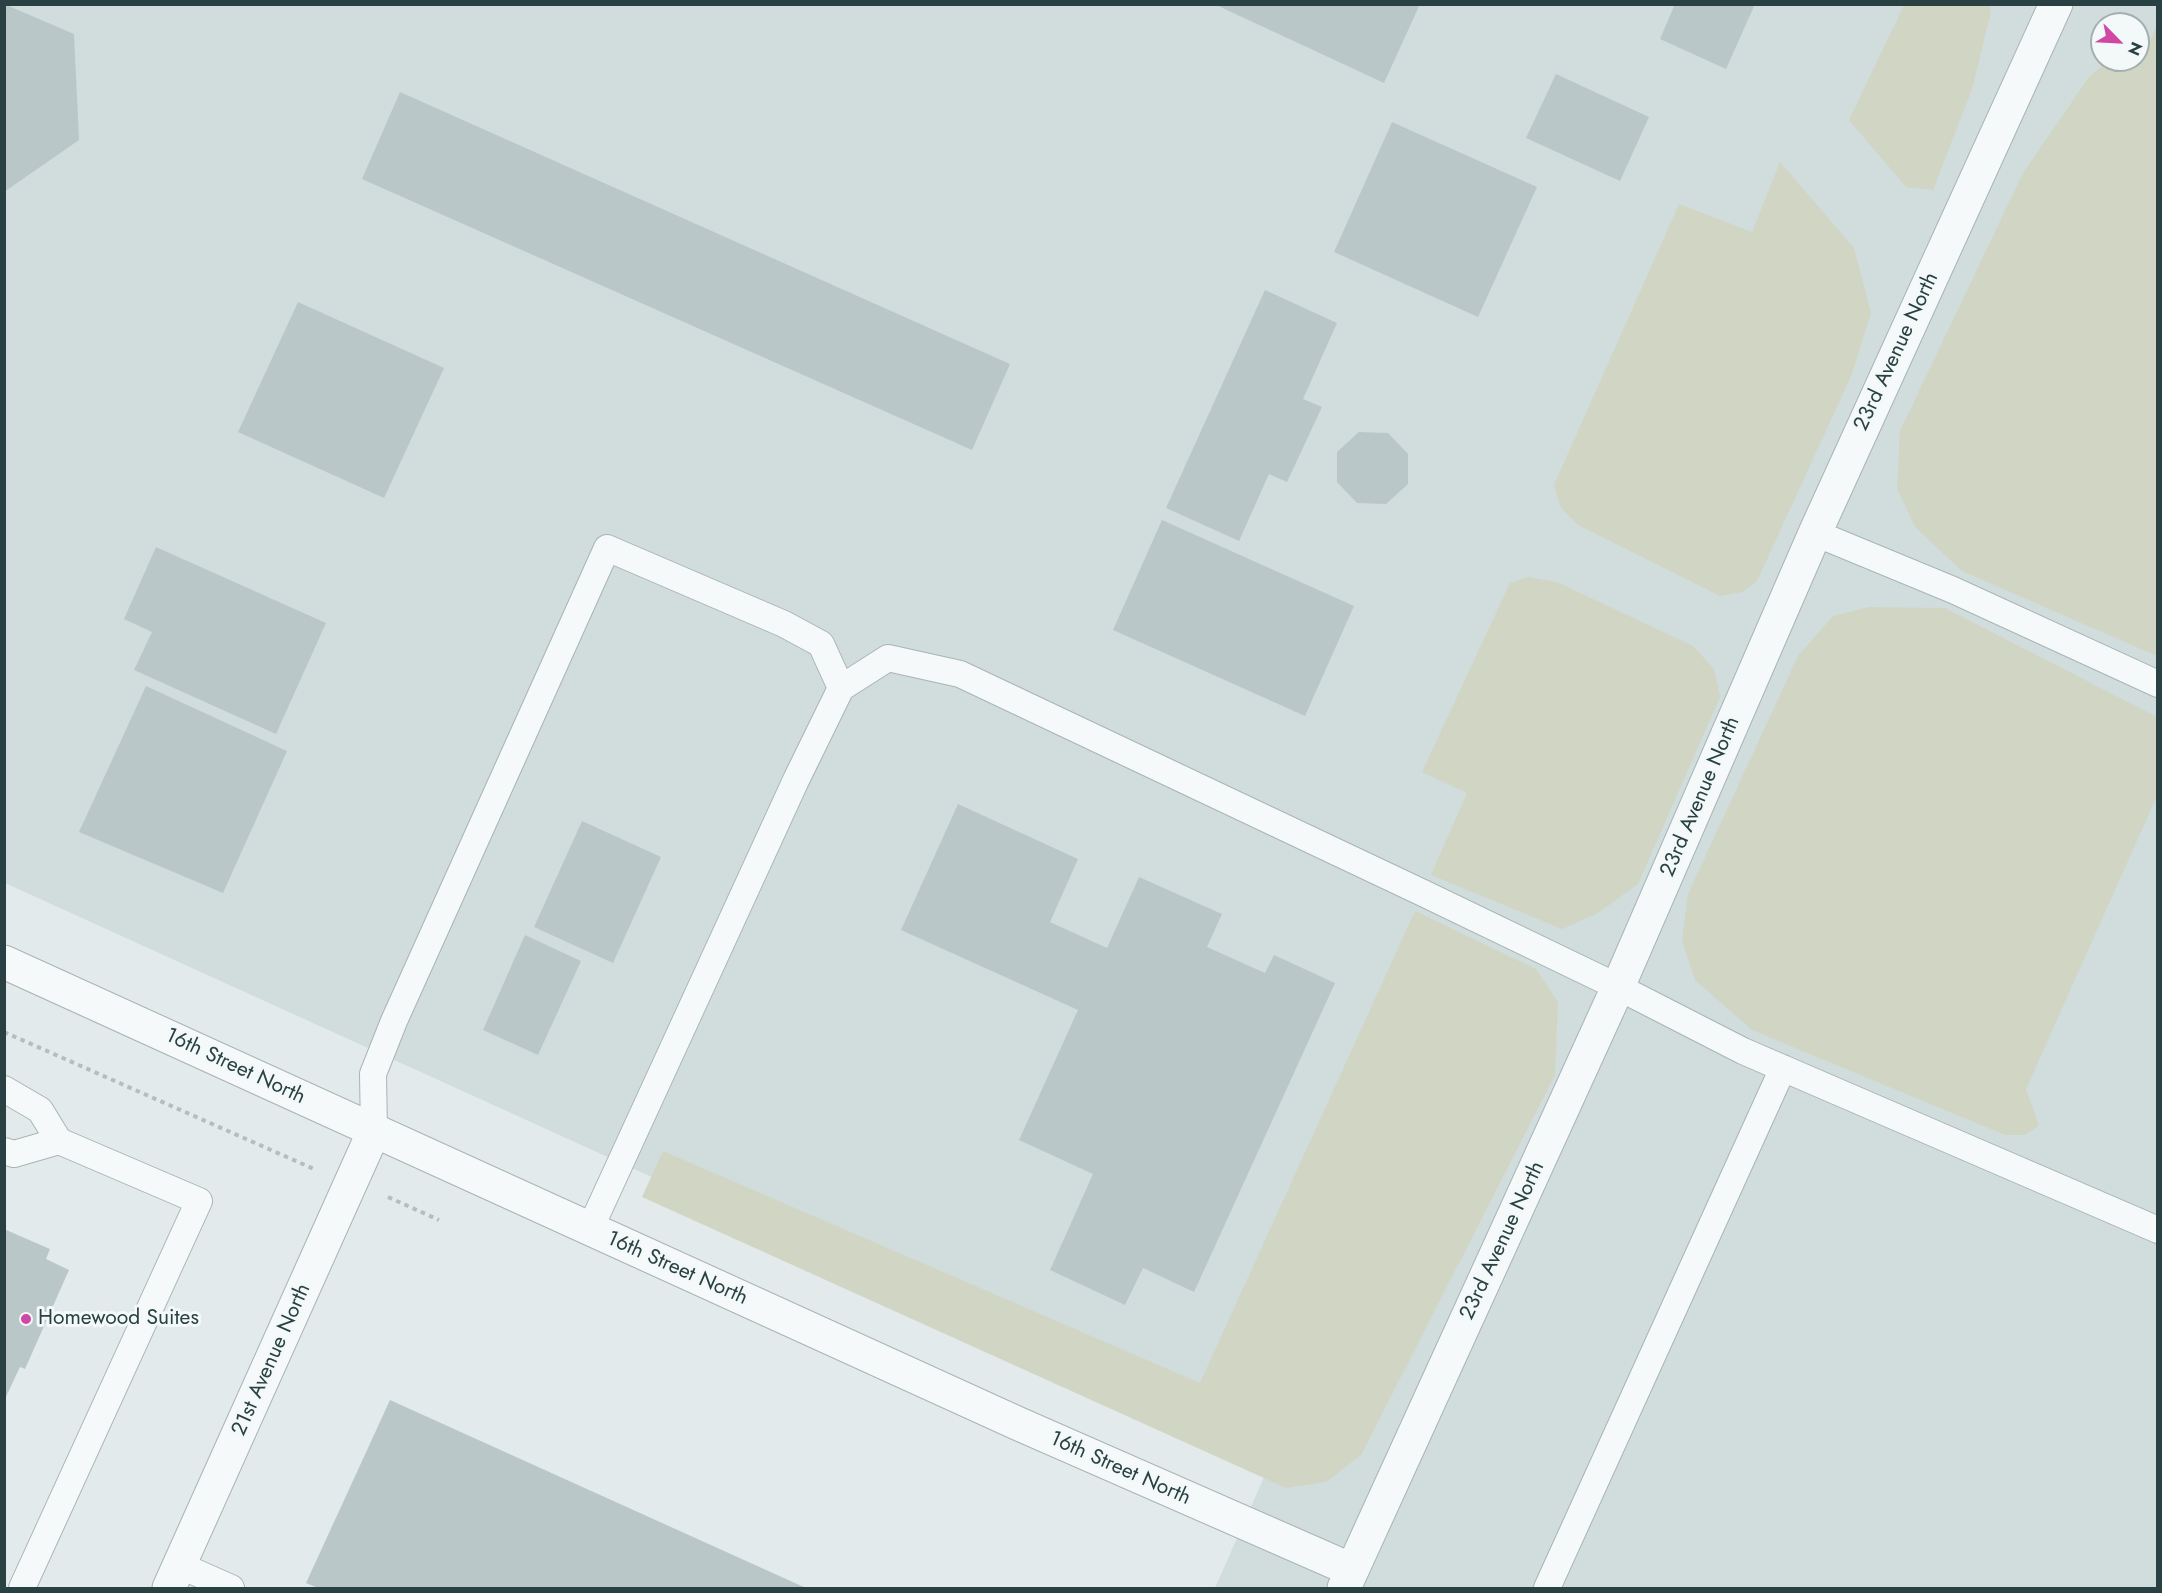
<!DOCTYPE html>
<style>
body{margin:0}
#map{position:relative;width:2162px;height:1593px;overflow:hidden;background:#e3eaeb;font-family:Jost,sans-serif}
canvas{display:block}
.frame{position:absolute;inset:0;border:6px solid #2a4144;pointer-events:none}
.north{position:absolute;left:2090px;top:12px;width:60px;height:60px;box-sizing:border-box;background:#f3f8f8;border:2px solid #a3afb0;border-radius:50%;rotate:114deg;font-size:16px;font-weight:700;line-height:24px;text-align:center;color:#2a4144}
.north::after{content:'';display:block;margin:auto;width:21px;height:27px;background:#d147a4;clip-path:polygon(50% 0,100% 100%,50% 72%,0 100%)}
</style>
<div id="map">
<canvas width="2162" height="1593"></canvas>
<div class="frame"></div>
<div class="north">N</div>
</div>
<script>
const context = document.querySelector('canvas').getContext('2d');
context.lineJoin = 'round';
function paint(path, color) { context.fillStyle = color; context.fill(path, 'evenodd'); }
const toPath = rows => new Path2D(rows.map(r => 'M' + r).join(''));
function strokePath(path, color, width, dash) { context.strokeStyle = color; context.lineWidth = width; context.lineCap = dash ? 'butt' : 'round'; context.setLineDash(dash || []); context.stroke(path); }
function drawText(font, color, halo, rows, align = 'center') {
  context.font = font + ' Jost,sans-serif'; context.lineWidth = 6; context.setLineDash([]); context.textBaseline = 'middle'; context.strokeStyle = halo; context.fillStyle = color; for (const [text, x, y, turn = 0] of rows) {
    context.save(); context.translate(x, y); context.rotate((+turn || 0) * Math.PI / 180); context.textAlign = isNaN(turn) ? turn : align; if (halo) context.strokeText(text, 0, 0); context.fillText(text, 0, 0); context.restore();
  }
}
const built = toPath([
 [5,5,2157,5,2157,1588,1215,1588,1272,1459,5,883],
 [2102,24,2138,24,2138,60,2102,60]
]);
const green = toPath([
 [1904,5,1989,5,1991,12,1972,89,1933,190,1906,187,1849,120],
 [2157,25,2158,656,2157,656,1962,571,1915,527,1897,488,1900,431,2023,173,2089,77,2109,60,2138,60,2138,51,2146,50],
 [1780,162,1854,248,1871,313,1852,374,1757,581,1742,592,1720,596,1578,525,1561,508,1554,485,1679,204,1752,232],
 [1528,577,1557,582,1693,646,1714,669,1720,697,1638,884,1598,913,1562,929,1431,875,1467,793,1422,772,1510,583],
 [1869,607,1945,608,2157,717,2157,796,2026,1089,2039,1126,2024,1135,2005,1135,1752,1030,1695,980,1682,941,1688,894,1798,656,1833,616],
 [1415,911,1536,969,1558,1002,1555,1075,1361,1455,1326,1482,1286,1488,642,1197,663,1151,1200,1383]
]);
const building = toPath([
 [4,4,74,34,79,140,4,192],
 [1214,4,1420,4,1384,83],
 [1675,4,1755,4,1726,69,1660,39],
 [1556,74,1649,117,1620,181,1526,138],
 [400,92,1010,364,972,450,362,179],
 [1392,122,1537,187,1478,317,1334,252],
 [1265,290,1337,323,1303,399,1322,407,1287,482,1269,474,1239,541,1166,508],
 [298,302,444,368,384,498,238,432],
 [1359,432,1388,433,1408,454,1408,484,1386,504,1357,503,1337,482,1337,452],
 [1162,520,1354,606,1305,716,1113,630],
 [156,547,326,623,276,734,134,670,152,632,124,619],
 [146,686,287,751,223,893,79,832],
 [958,804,1078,859,1050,922,1107,948,1139,877,1222,914,1207,947,1265,973,1274,955,1335,983,1194,1292,1143,1268,1125,1305,1050,1270,1093,1174,1019,1140,1078,1010,901,930],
 [582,821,661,857,613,963,534,927],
 [525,935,581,961,538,1055,483,1030],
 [4,1229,50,1249,46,1259,69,1270,25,1369,20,1367,4,1401],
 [390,1400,806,1588,318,1588,306,1583]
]);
const path = toPath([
 [4,1032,314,1169],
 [388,1197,439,1220]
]);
const service = toPath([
 [1815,533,1953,590,2158,684],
 [4,1089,40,1110,59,1141,199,1201,22,1588],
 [374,1131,373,1074,394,1021,607,548,784,624,821,644,841,688],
 [4,1151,14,1154,59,1141],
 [590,1229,796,780,841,688,888,658,960,674,1423,893,1618,987,1743,1051,2158,1230],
 [179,1565,231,1588],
 [1547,1588,1783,1068]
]);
const minor = toPath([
 [4,962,1019,1424,1352,1570],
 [169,1588,374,1131],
 [1344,1588,1618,987,1815,533,2056,4]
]);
const markers = [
 [26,1319,6,"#d147a4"]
];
const streetNames = [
 ["23rd Avenue North",1897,352,-65],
 ["23rd Avenue North",1701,797,-67],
 ["16th Street North",235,1067,25],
 ["23rd Avenue North",1503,1241,-65],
 ["16th Street North",677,1269,24],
 ["21st Avenue North",272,1360,-66],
 ["16th Street North",1120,1469,24]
];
const poiNames = [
 ["Homewood Suites",38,1319]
];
paint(built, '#d1dcdd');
paint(green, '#d1d5c4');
paint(building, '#bac7c9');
strokePath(service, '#a8b4b6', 28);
strokePath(minor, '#a8b4b6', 35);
strokePath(path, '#b5bebf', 4, [4.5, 4.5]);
strokePath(service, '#f6f9f9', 26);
strokePath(minor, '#f6f9f9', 33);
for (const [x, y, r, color] of markers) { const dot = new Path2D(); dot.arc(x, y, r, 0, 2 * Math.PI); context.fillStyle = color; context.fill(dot); strokePath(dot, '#f3f8f8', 2); }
drawText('21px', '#2a4144', '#f3f8f8', streetNames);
drawText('21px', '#2a4144', '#f3f8f8', poiNames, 'left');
</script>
